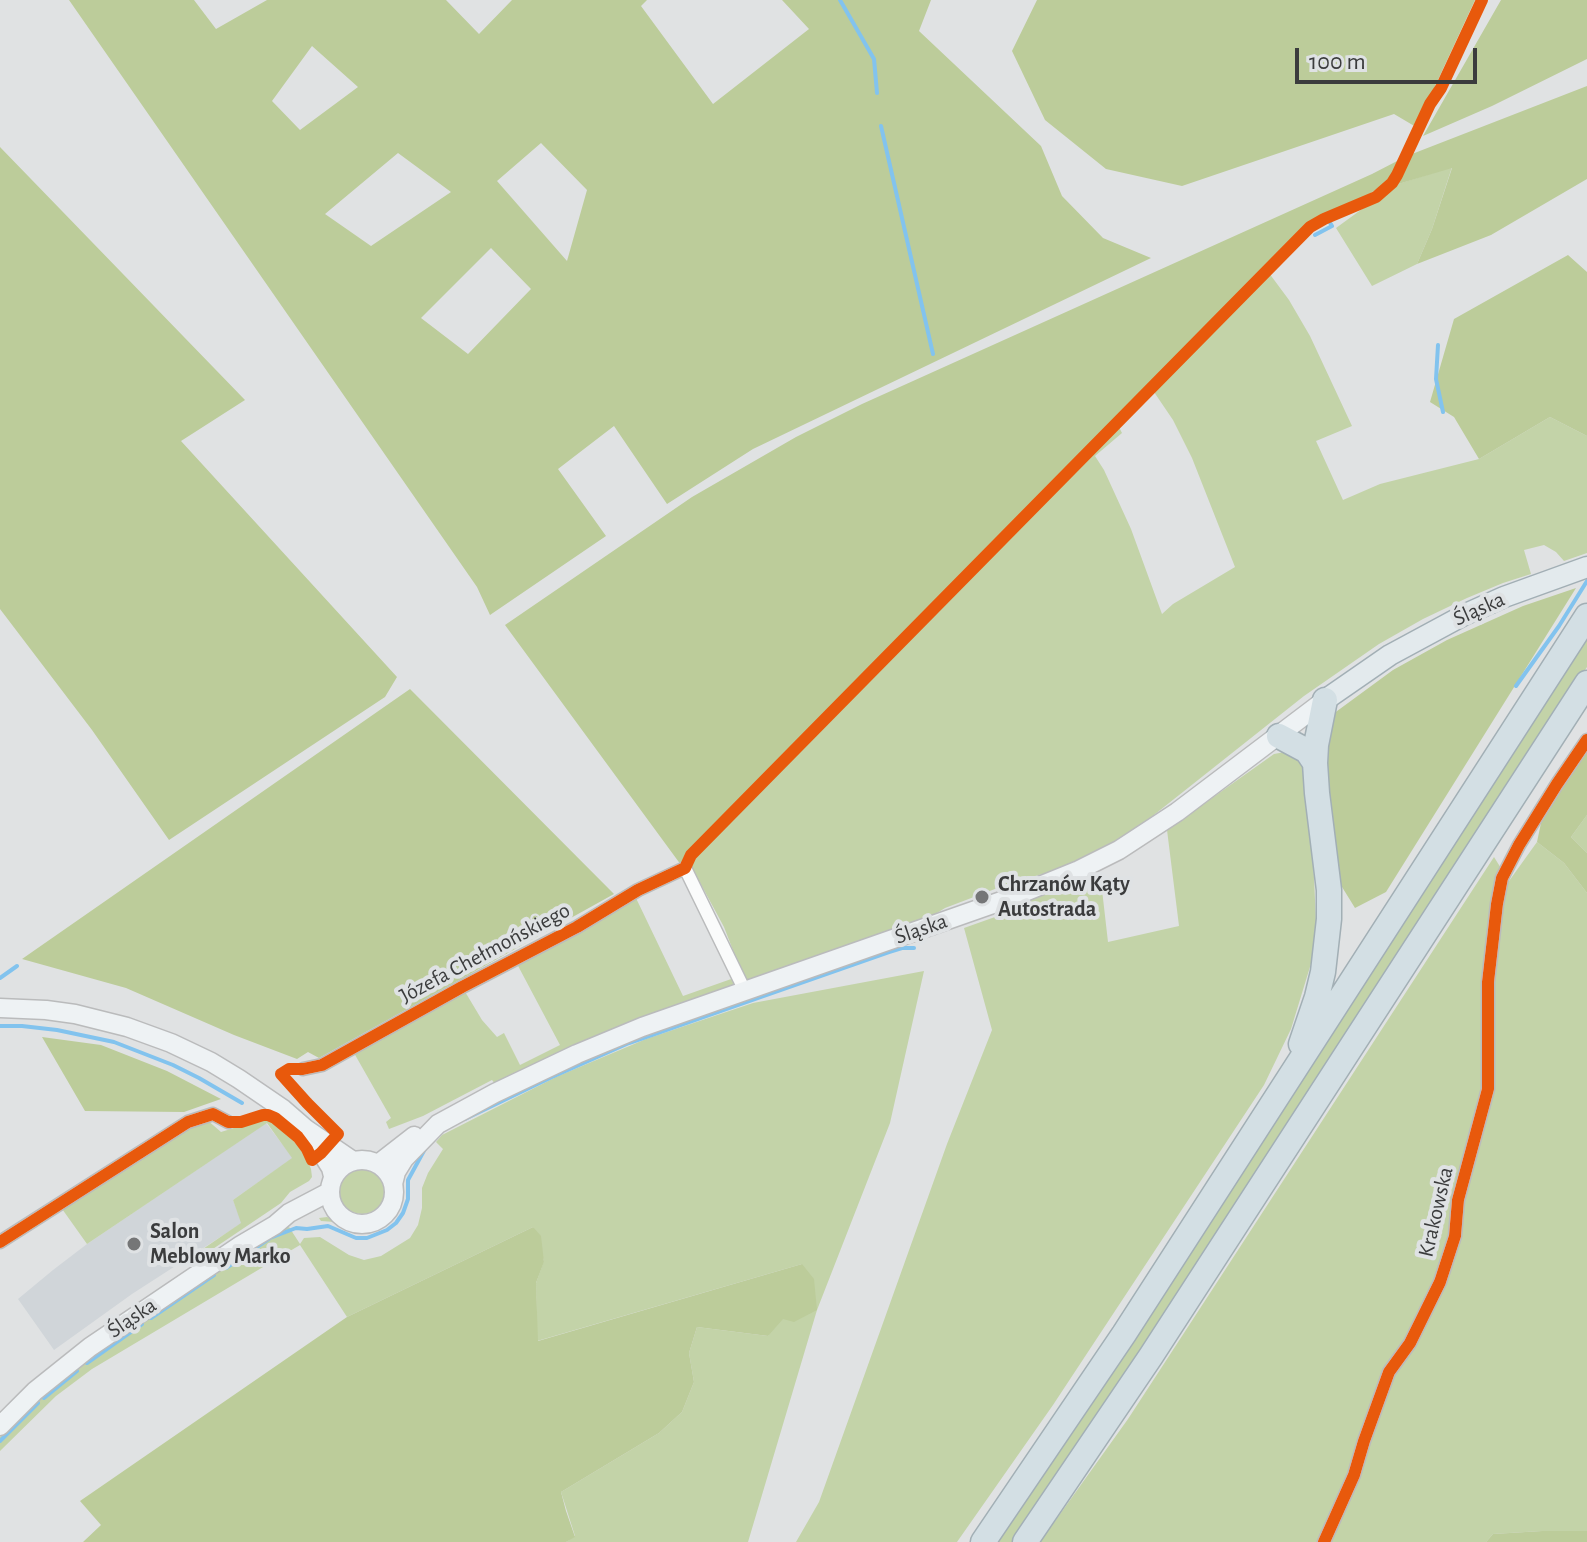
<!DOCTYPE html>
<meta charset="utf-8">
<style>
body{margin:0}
#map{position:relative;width:1587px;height:1542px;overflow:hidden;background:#e0e2e3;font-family:"Alegreya Sans",sans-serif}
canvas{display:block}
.scale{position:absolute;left:1295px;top:48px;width:182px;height:36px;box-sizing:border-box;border:4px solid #3b3c3d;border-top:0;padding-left:10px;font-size:24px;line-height:28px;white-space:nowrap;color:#3b3c3d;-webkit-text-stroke:6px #dfe2e4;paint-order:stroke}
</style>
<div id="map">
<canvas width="1587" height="1542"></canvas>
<div class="scale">100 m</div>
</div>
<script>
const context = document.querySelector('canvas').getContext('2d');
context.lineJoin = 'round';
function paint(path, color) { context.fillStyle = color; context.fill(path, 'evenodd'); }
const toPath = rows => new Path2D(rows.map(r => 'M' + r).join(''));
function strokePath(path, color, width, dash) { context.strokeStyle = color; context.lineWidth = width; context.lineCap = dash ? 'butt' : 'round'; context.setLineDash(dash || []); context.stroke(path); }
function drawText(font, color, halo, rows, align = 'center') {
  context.font = font + ' "Alegreya Sans",sans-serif'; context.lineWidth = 8; context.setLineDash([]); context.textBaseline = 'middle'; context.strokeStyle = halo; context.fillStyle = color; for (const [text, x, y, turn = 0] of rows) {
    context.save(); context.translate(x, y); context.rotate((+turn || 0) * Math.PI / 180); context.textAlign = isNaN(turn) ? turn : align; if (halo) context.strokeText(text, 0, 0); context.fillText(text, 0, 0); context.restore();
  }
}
const built = toPath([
 [266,1123,293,1158,233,1200,242,1223,132,1294,54,1350,18,1299,53,1270,87,1244]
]);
const green = toPath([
 [1452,167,1432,229,1417,264,1372,286,1336,228,1395,185],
 [1269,273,1289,300,1310,336,1352,426,1316,441,1343,500,1380,484,1479,459,1550,417,1587,436,1587,553,1564,561,1556,552,1544,545,1524,550,1531,574,1503,583,1467,598,1423,619,1379,644,1304,696,1140,826,1107,846,1058,870,1016,881,945,908,921,923,746,984,724,927,691,866,694,857,853,693,1119,427,1122,433,1095,456,1104,470,1131,529,1162,614,1173,604,1235,567,1192,458,1173,420,1154,392],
 [1587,631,1587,667,1119,1389,1015,1542,991,1542],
 [1290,751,1303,763,1312,833,1317,944,1291,1029,1264,1085,1053,1405,957,1542,796,1542,819,1502,947,1144,992,1030,964,928,995,917,1037,895,1056,887,1074,889,1101,881,1108,942,1179,926,1167,830,1274,754],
 [1587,815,1587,853,1571,837],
 [1537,842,1564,863,1587,893,1587,1531,1542,1531,1493,1534,1486,1542,1040,1542,1128,1419,1494,857,1509,881],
 [635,896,683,996,734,978,736,987,496,1085,492,1080,423,1116,389,1129,386,1122,391,1118,354,1053,464,990,482,1020,497,1037,504,1033,520,1065,560,1045,516,962],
 [924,971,890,1123,817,1310,748,1542,566,1542,575,1536,561,1492,659,1433,682,1412,694,1382,689,1353,697,1327,768,1336,802,1264,537,1341,536,1283,544,1261,533,1227,347,1317,300,1245,92,1369,56,1396,0,1451,0,1437,26,1410,88,1357,270,1237,289,1227,300,1244,304,1238,320,1237,349,1255,364,1260,381,1256,410,1238,418,1225,422,1208,422,1188,428,1173,443,1149,436,1142,442,1135,556,1077,646,1039,753,1003],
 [266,1118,282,1129,304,1152,311,1169,312,1177,309,1181,290,1192,281,1203,198,1259,194,1255,241,1223,233,1200,292,1158,267,1123,87,1244,60,1206,206,1119,221,1132],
 '339 1191a23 23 0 1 1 46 0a23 23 0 1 1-46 0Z',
 [402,1179,403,1193,398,1209,394,1216,387,1223,378,1228,370,1231,354,1231,335,1222,321,1221,319,1218,327,1217,360,1229,376,1226,392,1214,397,1205,399,1186]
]);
const forest = toPath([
 [69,0,194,0,216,29,267,0,446,0,479,34,512,0,647,0,641,6,713,104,809,29,782,0,931,0,919,31,1041,146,1062,196,1103,238,1151,258,753,449,667,504,614,426,558,469,606,536,490,615,477,587],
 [312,46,358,87,300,130,272,101],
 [541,143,587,190,567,261,497,181],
 [398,153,451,192,371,246,325,214],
 [491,248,531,289,468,354,421,318],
 [1037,0,1475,0,1416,127,1394,114,1182,186,1106,169,1045,120,1012,51],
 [1501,0,1587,0,1587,59,1492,106,1423,136],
 [1587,86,1587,179,1491,235,1417,264,1432,229,1452,168,1395,185,1412,154],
 [0,147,245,400,181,441,397,677,385,697,169,840,92,730,0,609],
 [1401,159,1393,173,1384,184,1368,195,1306,224,688,852,681,865,505,625,692,497,796,437,862,404,1372,174],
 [1568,255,1587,272,1587,436,1550,417,1479,459,1454,417,1430,402,1454,319],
 [1576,588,1386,892,1355,908,1334,874,1321,756,1333,714,1393,670,1447,640,1523,606],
 [410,689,614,894,319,1058,308,1052,297,1059,234,1035,126,988,22,959],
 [1587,749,1587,815,1571,837,1587,853,1587,893,1564,863,1537,842,1541,823],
 [42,1037,101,1045,167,1071,221,1099,184,1112,85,1111],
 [533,1227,541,1236,544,1262,536,1283,538,1341,802,1264,814,1279,817,1310,794,1322,783,1319,768,1336,697,1327,689,1353,694,1382,682,1412,659,1433,561,1492,566,1511,575,1537,566,1542,83,1542,101,1525,80,1501,347,1317],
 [1542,1531,1587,1531,1587,1542,1486,1542,1493,1534]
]);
const stream = toPath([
 [840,0,874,59,877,93],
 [881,126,933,354],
 [1315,235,1332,226,1329,221],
 [1438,345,1436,379,1443,412],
 [1516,686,1559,626,1587,581],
 [0,978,17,966],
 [0,1026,22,1026,57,1030,114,1042,173,1065,199,1078,242,1103],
 [465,1119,552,1077,629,1043,889,952,902,948,914,948],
 [226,1268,270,1238,296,1228,307,1229,328,1226,356,1238,367,1238,387,1230,396,1223,403,1213,408,1199,408,1180,426,1147],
 [151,1318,214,1275],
 [87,1363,142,1324],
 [44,1398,77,1371],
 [0,1441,38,1403]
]);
const street = toPath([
 [303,1069,322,1065,462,987,577,927,638,890,685,868,745,991],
 [0,1242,188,1122,213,1114,228,1122],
 [1324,1542,1354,1475,1364,1441,1389,1372,1410,1343,1440,1282,1455,1236,1458,1200,1488,1089,1488,982,1497,904,1502,878,1519,845,1557,784,1587,740]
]);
const secondary = toPath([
 [0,1008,46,1010,75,1014,127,1027,171,1043,211,1062,239,1079,283,1109,306,1129,353,1161],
 [310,1135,331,1168,333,1176],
 '330 1192a32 32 0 1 1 64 0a32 32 0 1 1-64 0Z',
 [378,1164,414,1136],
 [393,1184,396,1172,404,1159,438,1124,495,1093,577,1054,642,1027,1010,898,1079,870,1119,850,1177,812,1325,700],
 [0,1426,35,1391,90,1347,241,1245,275,1225,289,1213,329,1192]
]);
const primary = toPath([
 [1325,700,1390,655,1466,614,1504,597,1587,567]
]);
const highway = toPath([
 [1279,736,1307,751,1315,763],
 [1301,1044,1317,997,1323,972,1329,919,1329,890,1317,793,1315,763,1316,745,1325,700],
 [983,1542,1124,1334,1587,616],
 [1025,1542,1151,1356,1587,683]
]);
const cycleway = toPath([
 [0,1242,188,1122,213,1114,228,1122,241,1122,263,1115,268,1115,275,1118,298,1137,307,1149,312,1160,321,1153,338,1134,307,1103,281,1074,289,1069,303,1069,322,1065,462,987,577,927,638,890,685,868,691,855,1310,227,1324,219,1376,197,1392,183,1397,175,1430,104,1441,88,1482,0],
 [1324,1542,1354,1475,1364,1441,1389,1372,1410,1343,1440,1282,1455,1236,1458,1200,1488,1089,1488,982,1497,904,1502,878,1519,845,1557,784,1587,740]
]);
const markers = [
 [982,897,8,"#757677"],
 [134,1244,8,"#757677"]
];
const streetNames = [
 ["Śląska",1479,609,-24],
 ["Śląska",921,929,-19],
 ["Józefa Chełmońskiego",485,953,-28],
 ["Krakowska",1436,1212,-77],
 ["Śląska",132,1318,-34]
];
const poiNames = [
 ["Chrzanów Kąty",998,884],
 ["Autostrada",998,909],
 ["Salon",150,1231],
 ["Meblowy Marko",150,1256]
];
paint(built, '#d0d5d9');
paint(green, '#c3d3a8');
paint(forest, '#bccc9a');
strokePath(stream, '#82c3ee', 4);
strokePath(street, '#babbbc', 15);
strokePath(secondary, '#babbbc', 21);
strokePath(primary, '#a2afb5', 23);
strokePath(highway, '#a2afb5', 27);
strokePath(street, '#fafbfb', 12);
strokePath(secondary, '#eef2f4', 18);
strokePath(primary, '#e3eaed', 20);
strokePath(highway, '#d3dfe4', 24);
strokePath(cycleway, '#e8590c', 12);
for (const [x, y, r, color] of markers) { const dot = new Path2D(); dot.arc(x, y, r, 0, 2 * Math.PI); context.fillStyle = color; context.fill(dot); strokePath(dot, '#dfe2e4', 3); }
drawText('22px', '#3b3c3d', '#dfe2e4', streetNames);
drawText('bold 22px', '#3b3c3d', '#dfe2e4', poiNames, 'left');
</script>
